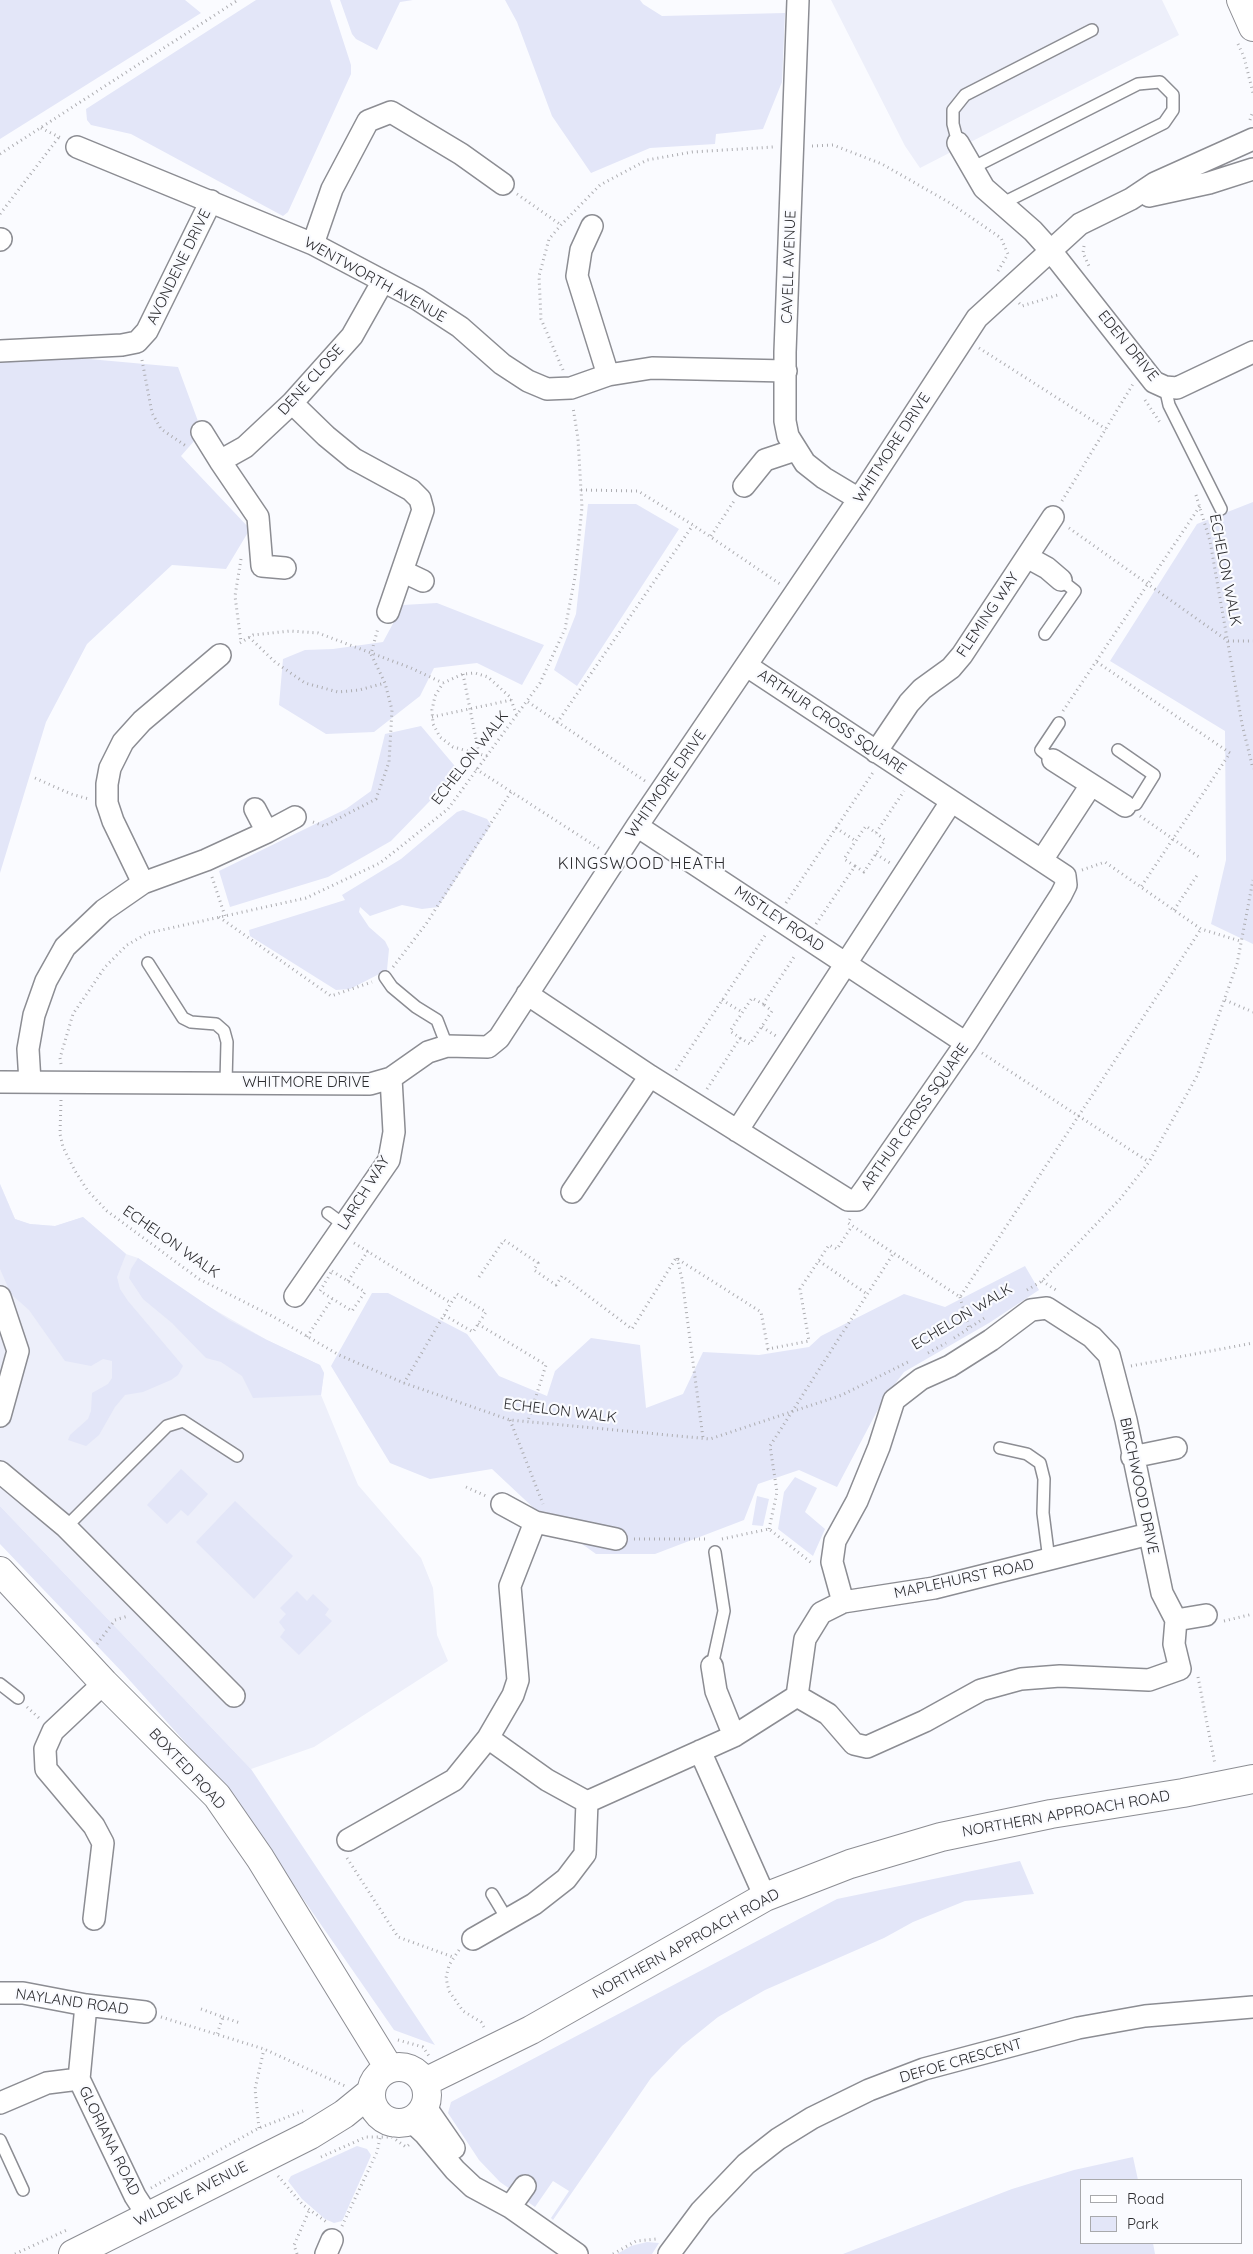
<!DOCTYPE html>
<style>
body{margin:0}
#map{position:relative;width:1253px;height:2254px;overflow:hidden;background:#fafbff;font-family:Quicksand,sans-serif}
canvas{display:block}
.legend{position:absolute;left:1080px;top:2179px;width:162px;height:65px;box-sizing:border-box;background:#fafbff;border:1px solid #a8a9ac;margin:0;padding:6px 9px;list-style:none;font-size:15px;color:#2d2d30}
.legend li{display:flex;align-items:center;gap:10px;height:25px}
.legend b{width:25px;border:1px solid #a8a9ac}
</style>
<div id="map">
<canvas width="1253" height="2254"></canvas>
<ul class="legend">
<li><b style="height:6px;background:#fff"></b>Road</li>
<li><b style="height:14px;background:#e3e6f8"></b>Park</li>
</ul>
</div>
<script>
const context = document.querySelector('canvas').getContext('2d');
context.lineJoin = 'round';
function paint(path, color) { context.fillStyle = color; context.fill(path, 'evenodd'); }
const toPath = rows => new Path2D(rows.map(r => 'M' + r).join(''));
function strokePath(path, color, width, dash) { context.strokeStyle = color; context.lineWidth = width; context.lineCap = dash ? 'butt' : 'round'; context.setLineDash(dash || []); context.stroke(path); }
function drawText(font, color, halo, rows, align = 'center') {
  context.font = font + ' Quicksand,sans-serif'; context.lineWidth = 4.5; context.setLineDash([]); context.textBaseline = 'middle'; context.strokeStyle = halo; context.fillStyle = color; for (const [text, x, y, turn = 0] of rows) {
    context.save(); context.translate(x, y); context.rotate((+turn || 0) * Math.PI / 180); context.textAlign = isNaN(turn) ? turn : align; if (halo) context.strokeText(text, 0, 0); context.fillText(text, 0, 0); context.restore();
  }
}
const built = toPath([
 [831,0,1162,0,1179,35,920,168,905,146],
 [0,1184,15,1219,30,1224,55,1226,83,1217,126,1254,138,1258,196,1299,267,1340,320,1365,324,1373,321,1395,358,1485,421,1558,433,1588,437,1635,448,1661,314,1747,251,1769,0,1506]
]);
const green = toPath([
 [0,0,185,0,201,13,0,139],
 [256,0,330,0,351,65,351,74,288,212,283,216,131,134,91,125,87,120,86,109],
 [340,0,413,0,400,2,377,50,356,39,352,34],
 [505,0,640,0,643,4,662,16,785,13,782,82,763,129,716,134,715,144,650,148,591,173,552,116,517,22],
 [0,351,178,367,202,432,181,456,250,529,226,569,172,565,87,644,46,722,0,873],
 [1253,502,1253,944,1211,924,1226,860,1225,731,1110,661,1197,524],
 [588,504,636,504,679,529,577,686,554,670,576,614],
 [437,603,544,645,522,685,477,663,434,668,420,696,374,732,326,734,279,705,283,659,305,650,333,649,383,642,403,605],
 [421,726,459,771,391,841,328,877,230,907,219,871,346,809,371,791,385,734],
 [463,810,487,819,491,825,438,907,422,909,402,905,370,916,360,907,359,912,369,927,385,941,389,949,387,970,350,989,336,990,250,936,249,930,345,900,342,895,401,859,457,812],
 [0,1184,15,1219,30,1224,55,1226,83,1217,126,1254,117,1277,120,1289,128,1301,183,1366,178,1375,171,1380,143,1392,125,1395,115,1407,99,1435,86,1446,68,1440,70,1435,88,1419,91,1411,92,1393,108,1384,112,1378,112,1361,103,1359,91,1366,65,1361,29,1310,11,1294,0,1269],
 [138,1258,229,1320,267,1340,320,1365,324,1373,321,1395,253,1398,242,1376,221,1362,206,1358,172,1323,143,1299,129,1278,131,1269],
 [1025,1266,1039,1290,989,1323,904,1372,883,1400,837,1487,799,1470,758,1484,744,1520,655,1554,596,1554,539,1513,492,1469,430,1479,390,1463,331,1366,372,1293,388,1293,467,1334,499,1376,547,1396,555,1371,591,1338,640,1345,646,1408,683,1394,703,1352,759,1355,809,1347,821,1336,904,1294,945,1307],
 [181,1469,208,1494,188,1516,181,1510,167,1524,147,1505],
 [795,1477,817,1488,805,1512,825,1529,813,1556,778,1529,784,1492],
 [757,1496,769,1499,763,1526,752,1525],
 [235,1501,293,1556,254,1599,196,1542],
 [0,1506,251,1769,435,2045,394,2030,227,1789,124,1674,0,1544],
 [297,1591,307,1601,313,1594,329,1609,325,1615,332,1621,299,1655,280,1637,285,1630,279,1622,286,1614,280,1608],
 [1020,1861,1034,1894,965,1901,913,1922,884,1938,765,1990,718,2017,682,2046,651,2078,553,2220,551,2218,569,2191,553,2181,535,2207,528,2202,528,2195,535,2182,527,2176,510,2189,500,2182,479,2160,448,2113,451,2102,837,1899],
 [357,2146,367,2149,371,2155,370,2158,344,2217,342,2221,334,2223,325,2219,302,2199,288,2181,291,2176],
 [1133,2157,1138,2180,1082,2180,1082,2243,1153,2243,1155,2254,843,2254,1012,2189,1074,2170],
 [647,2242,659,2243,652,2254,617,2254,631,2246]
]);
const path = toPath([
 [1238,44,1244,57,1253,93],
 [1250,120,1253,111],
 [41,128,61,138],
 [812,146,833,145,882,164,950,203,1001,238,1008,254,998,271],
 [0,154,238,0],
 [517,194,561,225],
 [0,214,59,137],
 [1084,246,1083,253,1089,266],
 [1019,303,1022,306,1061,294],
 [979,348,1106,429],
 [142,360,152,413,161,429,186,446],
 [563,370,541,319,539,276,549,239,561,225,600,185,647,160,692,152,773,147],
 [1145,400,1161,424],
 [581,490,638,491,693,525,780,584],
 [1196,495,1210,541,1242,724,1253,769],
 [1062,501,1133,384],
 [1069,528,1228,641,1253,641],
 [711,536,734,501],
 [241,559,235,596,241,642],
 [249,637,275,662,305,683,338,692,359,690,385,683],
 [240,643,253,635,290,631,318,633,411,668,443,683],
 [1097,662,1230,753,1141,887],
 [463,674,479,754],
 [528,702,645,781],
 [1063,711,1200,506],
 [432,717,511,700],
 [557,723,693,525],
 [487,756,453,747,440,737,433,724,432,710,435,696,443,683,463,674,475,673,488,677,510,697,517,716],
 [476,769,600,849],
 [35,778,71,794,89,799],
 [1140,816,1199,857],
 [313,822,324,826,376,799,389,762,392,710,385,683,371,654,378,628],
 [836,828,856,841],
 [876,854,890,863],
 [855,866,864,872,885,840,876,833],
 [1082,870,1105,862,1201,929,1240,941],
 [212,877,225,916],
 [786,903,874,771],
 [1174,910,1198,874],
 [219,917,331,996,372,982],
 [816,924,855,866,844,859,863,830,866,826,876,833,904,791],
 [393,967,426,924,511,792],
 [722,1000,742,1012],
 [1225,1000,1253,1012],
 [762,1027,776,1036],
 [740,1038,750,1044,772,1011,763,1004],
 [982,1053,1149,1162],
 [61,1064,60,1058,73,1014,105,967,127,945,148,933,306,898,380,863,448,809,540,683,565,629,575,577,582,507,578,439,573,407],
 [676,1070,766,934],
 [707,1089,740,1038,730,1031,752,998,763,1004,796,954],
 [61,1100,60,1134,63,1147,75,1171,88,1191,107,1211,199,1279,274,1317,339,1355,404,1383,510,1420,710,1439,842,1395,908,1362],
 [850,1219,848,1223,960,1297,1201,929],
 [354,1243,451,1303,457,1294,486,1312,473,1332,444,1315,404,1383],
 [677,1258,682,1279,703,1438],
 [819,1261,867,1294],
 [332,1271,365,1292,352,1311,320,1291,332,1271],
 [479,1277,504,1240,538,1263,534,1270,556,1285,562,1276,632,1329,676,1258,761,1312,768,1349,809,1341,800,1289,829,1245,837,1249,852,1226],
 [348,1281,368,1251],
 [1042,1281,1056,1290],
 [1027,1290,1042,1281,1120,1199,1149,1162,1197,1076,1237,964,1253,880],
 [960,1297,969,1328],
 [444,1315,451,1303],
 [478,1324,546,1365,528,1421],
 [307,1337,332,1299],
 [954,1338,986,1317],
 [928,1353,946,1343],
 [1131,1366,1253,1343],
 [510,1420,543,1504],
 [466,1487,486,1496],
 [769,1529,777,1492,770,1446,893,1254],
 [634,1539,708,1539],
 [722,1539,769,1529,813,1564],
 [1224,1621,1253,1614],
 [97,1644,115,1620,128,1616],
 [1198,1677,1215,1764],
 [27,1707,39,1718],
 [347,1858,398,1937,453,1957],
 [459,1950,449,1965,446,1978,449,1991,463,2011,481,2022,485,2029],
 [201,2009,223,2017,217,2034],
 [161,2017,264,2049,345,2086],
 [223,2017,240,2023],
 [398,2040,423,2047,429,2056],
 [259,2128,255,2089,264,2049],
 [321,2157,366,2137,392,2137,406,2147,410,2144],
 [278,2176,303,2205,328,2223],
 [151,2188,259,2128,303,2111],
 [342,2226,377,2152,380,2138],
 [15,2254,69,2229],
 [297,2254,294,2245,309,2211],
 [613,2254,636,2241,656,2239]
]);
const service = toPath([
 [958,143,953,124,953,110,965,95,1092,30],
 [972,168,1138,84,1160,82,1173,95,1173,110,1164,123,1001,204],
 [1165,387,1169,405,1221,509],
 [1045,634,1075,591,1061,580],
 [1118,750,1154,775,1136,804,1125,806],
 [1053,760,1041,750,1059,723],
 [148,963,183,1018,191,1022,216,1024,224,1031,227,1042,226,1082],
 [385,977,392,987,416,1007,437,1020,447,1046],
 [328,1213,344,1225],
 [1000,1448,1027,1454,1040,1463,1044,1479,1043,1513,1049,1560],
 [66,1527,167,1426,183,1421,237,1456],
 [712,1666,724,1611,715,1552],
 [0,1684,18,1698],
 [492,1894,507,1919],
 [0,2140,23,2190]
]);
const minor = toPath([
 [798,0,785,352,785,421,788,436,805,463,824,478,859,499],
 [958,143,984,188,1033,231,1051,251,1154,382,1165,387,1177,388,1253,352],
 [77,147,313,244,417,299,460,327,502,364,528,381,547,389,571,388,608,375,652,368,786,371],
 [1149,196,1209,183,1253,169],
 [592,226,581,250,577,276,608,375],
 [0,240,1,239],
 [313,244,332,189,368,121,391,112,461,154,503,184],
 [0,351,122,345,137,342,147,331,211,201],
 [292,403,326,436,354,459,411,490,420,499,423,510,388,612],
 [202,432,220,461],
 [744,486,765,460,795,450],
 [1027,557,1047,568,1061,580],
 [285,568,262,566,258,517,220,461,245,447,292,403,352,336,383,281],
 [402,571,423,581],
 [876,752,909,703,922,689,951,668,962,655,1053,517],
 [1053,760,1125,806],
 [637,826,966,1043],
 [267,832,295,817],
 [1042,860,1091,785],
 [143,883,113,821,107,803,107,784,110,768,123,742,142,721,220,655],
 [527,994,650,1076,848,1200,857,1200,865,1189,966,1043,1061,895,1066,885,1065,876,747,666],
 [0,1082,370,1084,391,1078,428,1052,447,1046,488,1047,499,1038,637,826,859,499,977,318,1080,224,1131,199,1155,183,1253,139],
 [30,1082,28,1049,34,1015,46,981,65,947,104,910,143,883,206,860,267,832,255,809],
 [737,1131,951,802],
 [572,1192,650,1076],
 [295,1296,389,1160,394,1132,391,1078],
 [0,1297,18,1351,0,1416],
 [1132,1457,1176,1448],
 [0,1472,66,1527,234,1696],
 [502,1504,535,1522,616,1539],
 [1176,1620,1206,1615],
 [712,1666,716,1691,734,1736],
 [797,1696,828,1714,854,1744,867,1747,925,1721,981,1690,1021,1679,1060,1676,1149,1680,1180,1669,1174,1644,1176,1620,1162,1593,1126,1420,1109,1355,1092,1337,1047,1308,1031,1310,991,1340,950,1366,921,1379,894,1400,879,1447,857,1501,835,1541,832,1562,843,1602],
 [488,1738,547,1780,587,1802,734,1736,797,1696,805,1639,821,1613,843,1602,934,1588,1149,1534],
 [700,1751,765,1897],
 [348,1840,454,1780,488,1738,513,1695,518,1680,510,1586,535,1522],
 [94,1919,103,1843,94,1826,46,1769,45,1749,53,1731,104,1683],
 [473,1939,534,1904,566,1879,585,1854,587,1802],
 [0,1993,23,1993,86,2005,145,2012],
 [86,2005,79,2079,135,2196,148,2216],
 [0,2103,47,2083,79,2079],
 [425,2106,454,2148],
 [411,2121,425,2134,455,2170,473,2187,510,2207,577,2254],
 [510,2207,525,2186],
 [326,2254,332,2240],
 [669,2254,701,2211,746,2164,778,2139,812,2118,869,2090,924,2069,1078,2028,1145,2016,1253,2007]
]);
const tertiary = toPath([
 [0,1571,104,1683,217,1796,260,1858,389,2068]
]);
const primary = toPath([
 [1241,0,1253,27],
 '371 2095a28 28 0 1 1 56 0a28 28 0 1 1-56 0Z',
 [425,2082,531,2030,765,1897,850,1864,941,1837,1051,1814,1183,1793,1253,1779],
 [73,2254,310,2135,344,2114,371,2092]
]);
const streetNames = [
 ["AVONDENE DRIVE",179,267,-64],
 ["CAVELL AVENUE",789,267,-88],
 ["WENTWORTH AVENUE",375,280,29],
 ["EDEN DRIVE",1128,346,51],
 ["DENE CLOSE",311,380,-48],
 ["WHITMORE DRIVE",892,448,-57],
 ["ECHELON WALK",1225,570,79],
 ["FLEMING WAY",988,615,-56],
 ["ARTHUR CROSS SQUARE",832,722,34],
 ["ECHELON WALK",470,758,-52],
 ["WHITMORE DRIVE",666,784,-55],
 ["MISTLEY ROAD",779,919,34],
 ["WHITMORE DRIVE",306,1082],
 ["ARTHUR CROSS SQUARE",915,1117,-55],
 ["LARCH WAY",364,1193,-58],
 ["ECHELON WALK",171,1242,35],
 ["ECHELON WALK",962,1317,-31],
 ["ECHELON WALK",560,1411,7],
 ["BIRCHWOOD DRIVE",1139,1486,78],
 ["MAPLEHURST ROAD",964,1579,-12],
 ["BOXTED ROAD",187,1769,47],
 ["NORTHERN APPROACH ROAD",1066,1814,-10],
 ["NORTHERN APPROACH ROAD",686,1944,-29],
 ["NAYLAND ROAD",72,2002,8],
 ["DEFOE CRESCENT",961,2061,-16],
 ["GLORIANA ROAD",109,2141,64],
 ["WILDEVE AVENUE",191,2194,-27]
];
const neighbourhoodNames = [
 ["KINGSWOOD HEATH",642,864]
];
paint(built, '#edeffa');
paint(green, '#e3e6f8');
strokePath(service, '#8c8d93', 14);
strokePath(minor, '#8c8d93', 24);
strokePath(tertiary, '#8c8d93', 30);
strokePath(primary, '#8c8d93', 30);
strokePath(path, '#adadb1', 3, [1, 4]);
strokePath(service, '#fff', 11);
strokePath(minor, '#fff', 21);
strokePath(tertiary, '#fff', 28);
strokePath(primary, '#fff', 28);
drawText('15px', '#2d2d30', '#fafbff', streetNames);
context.letterSpacing = '1px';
drawText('16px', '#2d2d30', '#fafbff', neighbourhoodNames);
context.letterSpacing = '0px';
</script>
